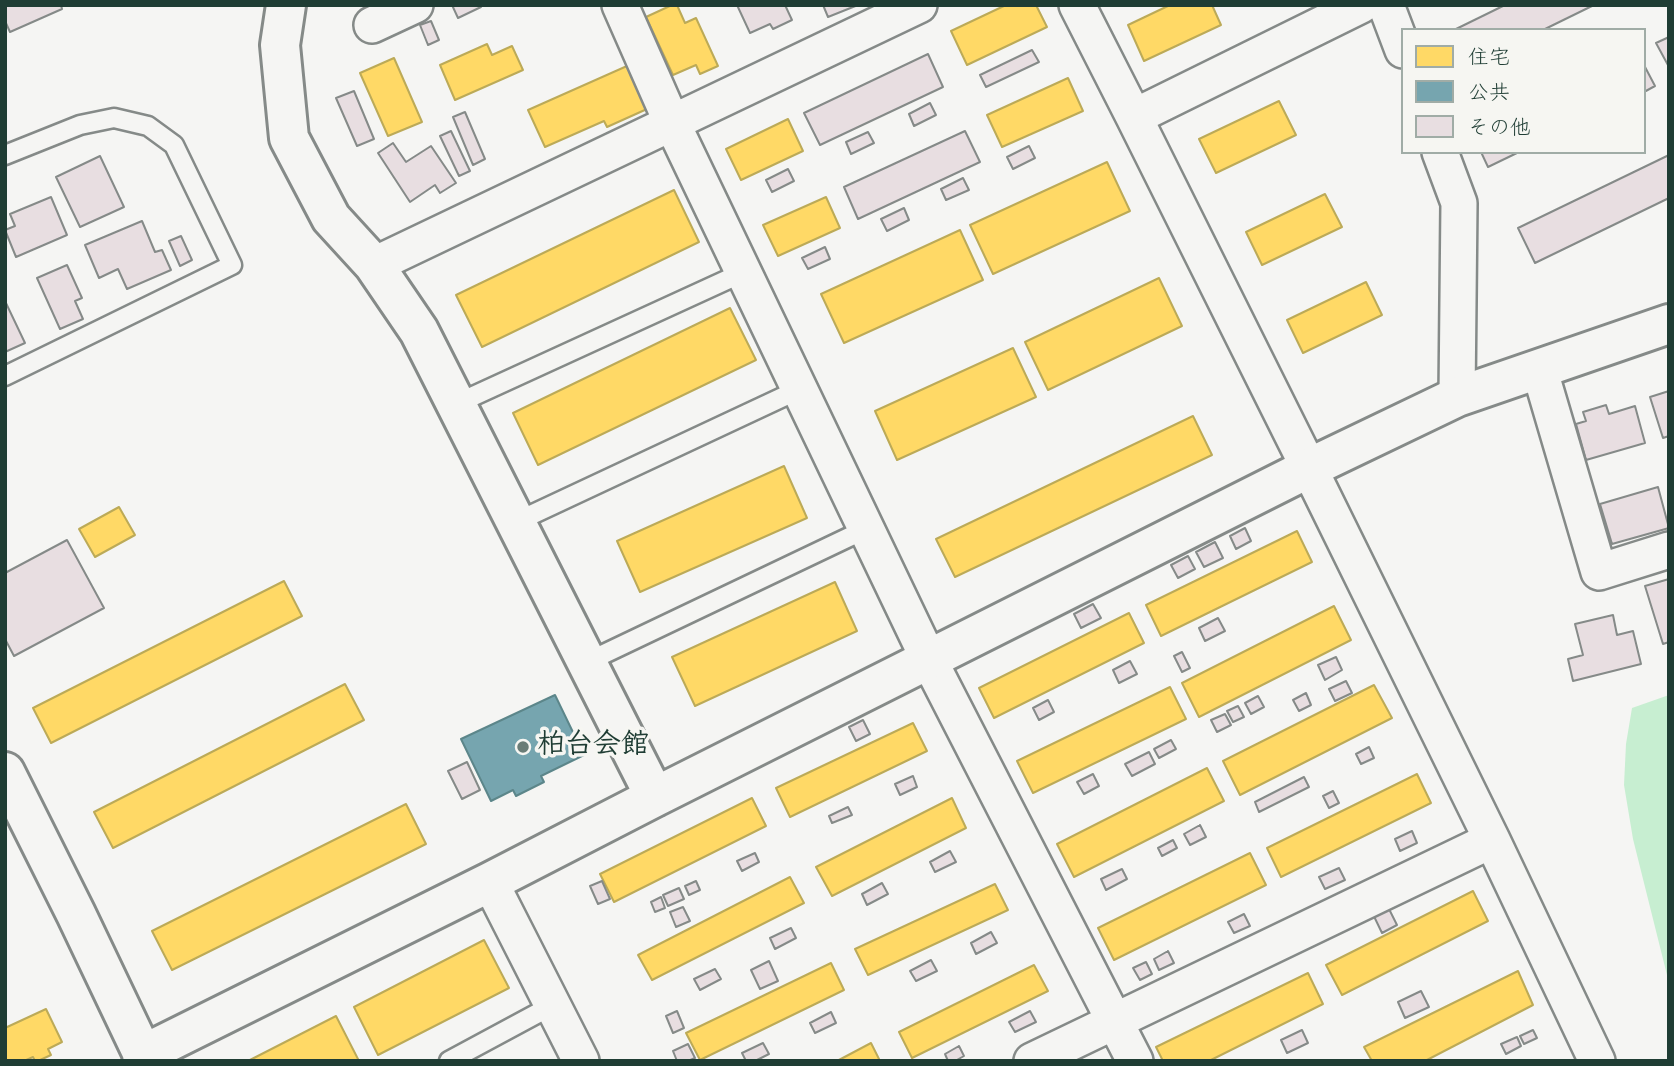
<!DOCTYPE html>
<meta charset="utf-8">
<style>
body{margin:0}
#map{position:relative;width:1674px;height:1066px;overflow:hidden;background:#f5f5f3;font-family:"Indie Flower","Klee One",sans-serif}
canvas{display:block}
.frame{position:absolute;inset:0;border:7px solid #1f3d34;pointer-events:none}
.legend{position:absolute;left:1401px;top:28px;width:245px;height:126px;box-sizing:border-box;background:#f6f6f2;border:2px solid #a0aca6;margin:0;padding:9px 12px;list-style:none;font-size:21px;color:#1f3d34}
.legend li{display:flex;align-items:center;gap:14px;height:35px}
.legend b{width:35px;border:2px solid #a0aca6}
</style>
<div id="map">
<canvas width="1674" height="1066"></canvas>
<div class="frame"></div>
<ul class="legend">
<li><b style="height:19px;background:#ffd966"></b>住宅</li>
<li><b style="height:19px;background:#76a5af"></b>公共</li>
<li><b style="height:19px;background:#e8dee1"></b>その他</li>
</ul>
</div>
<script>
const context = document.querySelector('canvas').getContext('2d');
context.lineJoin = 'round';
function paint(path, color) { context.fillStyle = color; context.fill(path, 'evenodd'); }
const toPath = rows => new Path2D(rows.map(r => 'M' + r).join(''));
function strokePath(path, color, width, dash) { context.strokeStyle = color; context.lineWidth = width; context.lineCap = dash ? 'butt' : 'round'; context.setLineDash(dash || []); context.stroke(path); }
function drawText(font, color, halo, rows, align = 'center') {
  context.font = font + ' "Indie Flower","Klee One",sans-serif'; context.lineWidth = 7; context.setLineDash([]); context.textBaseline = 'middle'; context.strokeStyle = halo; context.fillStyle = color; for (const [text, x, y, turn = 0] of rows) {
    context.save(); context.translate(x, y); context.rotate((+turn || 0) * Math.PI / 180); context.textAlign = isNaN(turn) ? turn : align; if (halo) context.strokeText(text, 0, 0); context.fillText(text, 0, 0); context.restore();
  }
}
const green = toPath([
 [1669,695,1669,983,1633,839,1624,785,1626,744,1632,708]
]);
const homes = toPath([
 [672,5,677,5,685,23,696,18,718,66,700,74,696,65,673,75,646,17,672,5],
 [1006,5,1036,5,1047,27,967,65,951,31,1006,5],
 [1170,5,1212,5,1221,25,1144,61,1128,25,1170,5],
 [487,44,492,55,512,46,523,70,455,100,440,65,487,44],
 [394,58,422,122,388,136,360,73,394,58],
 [627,66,647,109,607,127,604,121,545,147,528,110,627,66],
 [1068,78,1083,111,1002,147,987,115,1068,78],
 [1279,101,1296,135,1216,173,1199,139,1279,101],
 [788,119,803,151,741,180,726,149,788,119],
 [1107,162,1130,211,993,274,970,225,1107,162],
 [674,190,699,242,482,347,456,295,674,190],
 [1325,194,1342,227,1262,265,1246,232,1325,194],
 [826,197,840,228,778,256,763,225,826,197],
 [960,230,983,280,844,343,821,294,960,230],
 [1159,278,1182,326,1048,390,1025,342,1159,278],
 [1366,282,1382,315,1303,353,1287,320,1366,282],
 [730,308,756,360,538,465,513,413,730,308],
 [1013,348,1036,397,897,460,875,411,1013,348],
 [1193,416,1212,455,955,577,936,539,1193,416],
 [784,466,807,518,640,592,617,541,784,466],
 [119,507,135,535,95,557,79,529,119,507],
 [1297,531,1312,562,1161,636,1146,605,1297,531],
 [284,581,302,616,51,743,33,708,284,581],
 [835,582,857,631,695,706,672,657,835,582],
 [1334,606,1351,640,1199,717,1182,683,1334,606],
 [1129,613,1144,643,994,718,979,688,1129,613],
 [345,684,364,720,113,848,94,812,345,684],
 [1374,685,1392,718,1240,795,1223,761,1374,685],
 [1170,687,1186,719,1033,793,1017,761,1170,687],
 [913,723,927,751,790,817,776,788,913,723],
 [1207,768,1224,801,1074,877,1057,844,1207,768],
 [1417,774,1431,803,1281,877,1267,848,1417,774],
 [752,798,766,826,614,902,600,874,752,798],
 [952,798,966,828,832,896,816,867,952,798],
 [406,804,426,844,172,970,152,931,406,804],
 [1250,853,1266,885,1114,960,1098,928,1250,853],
 [790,877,804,903,652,980,638,955,790,877],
 [995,884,1008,910,868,975,855,949,995,884],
 [1473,891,1488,921,1342,995,1326,965,1473,891],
 [484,940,509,988,378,1055,354,1007,484,940],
 [831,963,844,990,700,1060,686,1033,831,963],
 [1034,965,1048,991,912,1058,899,1032,1034,965],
 [1518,971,1533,1005,1425,1061,1372,1061,1364,1047,1518,971],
 [1308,973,1323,1004,1209,1061,1163,1061,1156,1047,1308,973],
 [46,1009,62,1042,48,1049,51,1055,38,1061,35,1061,33,1057,24,1061,5,1061,5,1028,46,1009],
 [336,1016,359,1061,248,1061,336,1016],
 [871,1043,880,1061,837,1061,871,1043]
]);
const public = toPath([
 [555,695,584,755,541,776,544,782,516,796,513,790,491,801,461,739,555,695]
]);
const building = toPath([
 [7,5,61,5,62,9,10,32,5,21,5,6,7,5],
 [452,5,480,5,481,7,458,18,452,5],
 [737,5,785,5,792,20,773,29,770,24,750,33,737,5],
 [823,5,858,5,828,17,823,5],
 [1505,5,1594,5,1543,30,1454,30,1505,5],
 [431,21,439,40,428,45,420,25,431,21],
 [1669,37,1669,67,1656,43,1669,37],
 [1032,50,1039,62,986,87,980,75,1032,50],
 [928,54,943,87,820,145,804,113,928,54],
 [1644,65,1655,86,1644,92,1644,65],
 [354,91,374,139,357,146,336,98,354,91],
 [930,103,936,115,914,126,909,114,930,103],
 [465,112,485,159,473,165,453,117,465,112],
 [451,131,470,171,459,176,440,136,451,131],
 [965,131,980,162,858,219,844,187,965,131],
 [868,132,874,143,851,154,846,142,868,132],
 [393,143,406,162,431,146,456,183,440,193,435,185,410,202,378,153,393,143],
 [1029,146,1035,158,1013,169,1007,157,1029,146],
 [1481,152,1519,152,1488,167,1481,152],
 [1669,155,1669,198,1535,263,1518,228,1669,155],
 [100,156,124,207,80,227,56,177,100,156],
 [788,169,794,181,772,192,766,180,788,169],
 [963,178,969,190,946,200,941,189,963,178],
 [51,197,67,235,16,257,5,230,15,226,10,214,51,197],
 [904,208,909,220,887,231,881,219,904,208],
 [142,221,155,252,162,250,171,270,127,289,118,269,99,278,85,245,142,221],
 [181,236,192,260,180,266,169,241,181,236],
 [825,247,830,259,808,269,802,258,825,247],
 [67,265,82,298,75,301,83,319,60,329,37,278,67,265],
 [5,301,25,343,5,352,5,301],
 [1669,391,1669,436,1663,438,1650,397,1669,391],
 [1606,405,1609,414,1635,406,1645,443,1586,460,1576,424,1586,421,1583,412,1606,405],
 [1658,487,1669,528,1612,544,1600,504,1658,487],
 [1245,528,1251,541,1236,549,1230,536,1245,528],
 [67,540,104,608,14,656,5,639,5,573,67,540],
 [1215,542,1223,558,1204,567,1196,552,1215,542],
 [1188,556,1195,569,1178,578,1171,565,1188,556],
 [1669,579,1669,642,1663,644,1645,586,1669,579],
 [1093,604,1101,618,1081,628,1074,614,1093,604],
 [1613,615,1617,635,1633,631,1641,664,1573,681,1568,659,1583,655,1575,624,1613,615],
 [1218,618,1225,631,1205,641,1199,628,1218,618],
 [1182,652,1190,668,1182,672,1174,656,1182,652],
 [1336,657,1342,670,1325,680,1318,665,1336,657],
 [1130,661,1137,674,1119,683,1113,670,1130,661],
 [1346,681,1352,693,1335,701,1329,689,1346,681],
 [1306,693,1311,705,1299,711,1293,700,1306,693],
 [1258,696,1264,707,1251,714,1245,703,1258,696],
 [1048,700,1054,712,1039,720,1033,708,1048,700],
 [1238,706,1244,717,1233,722,1227,711,1238,706],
 [1225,714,1231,725,1217,732,1211,720,1225,714],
 [863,720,870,734,856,741,849,727,863,720],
 [1171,740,1176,749,1159,758,1154,749,1171,740],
 [1369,747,1374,758,1361,764,1356,754,1369,747],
 [1149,752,1155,764,1132,776,1125,764,1149,752],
 [467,762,480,790,462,799,448,771,467,762],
 [1093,774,1099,786,1084,794,1077,782,1093,774],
 [913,776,917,787,900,795,895,784,913,776],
 [1304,777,1309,787,1259,812,1255,802,1304,777],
 [1333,791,1339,803,1329,808,1323,796,1333,791],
 [848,807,852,815,832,823,829,816,848,807],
 [1200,825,1206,837,1190,845,1184,834,1200,825],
 [1412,831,1417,843,1400,851,1395,839,1412,831],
 [1173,840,1177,848,1162,856,1158,848,1173,840],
 [950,851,956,862,935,872,930,862,950,851],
 [755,853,759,862,742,871,737,861,755,853],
 [1339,868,1345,880,1325,889,1319,877,1339,868],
 [1122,869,1127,879,1106,890,1101,879,1122,869],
 [602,881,610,899,598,904,590,886,602,881],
 [696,881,700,890,689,895,685,886,696,881],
 [882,883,888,894,867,905,862,894,882,883],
 [679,888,684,899,668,906,663,895,679,888],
 [661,897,665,908,655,912,651,902,661,897],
 [1385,901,1397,925,1382,933,1370,908,1385,901],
 [683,907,690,921,676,927,670,912,683,907],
 [1244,914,1250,926,1234,933,1228,922,1244,914],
 [791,928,796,938,775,949,770,938,791,928],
 [991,932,997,943,976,954,971,943,991,932],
 [1168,951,1174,963,1159,970,1154,959,1168,951],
 [931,960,937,971,916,981,910,971,931,960],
 [769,961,778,981,760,989,751,970,769,961],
 [1146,962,1152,974,1140,980,1133,968,1146,962],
 [715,969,721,979,700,990,694,979,715,969],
 [1421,991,1429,1007,1405,1018,1398,1002,1421,991],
 [677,1011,684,1028,673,1033,666,1016,677,1011],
 [1030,1011,1036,1022,1015,1032,1009,1022,1030,1011],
 [831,1012,836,1023,815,1033,810,1023,831,1012],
 [1302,1030,1308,1043,1287,1053,1281,1040,1302,1030],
 [1533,1030,1537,1038,1524,1044,1520,1036,1533,1030],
 [1517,1037,1521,1046,1506,1054,1501,1044,1517,1037],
 [763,1043,769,1054,755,1061,746,1061,742,1053,763,1043],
 [688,1044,695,1058,688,1061,677,1061,673,1051,688,1044],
 [959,1046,964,1056,955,1061,948,1061,945,1054,959,1046]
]);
const lane = toPath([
 [5,155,80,125,114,118,148,126,174,145,232,265,5,376],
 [456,404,744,272],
 [516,522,800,389],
 [587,662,866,529],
 [449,1061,553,1005]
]);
const street = toPath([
 [620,5,672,123,929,660,1135,1061],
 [1077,5,1134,117,1309,468,1492,840,1597,1061],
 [1386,5,1403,50],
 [372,25,415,5],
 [1134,117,1361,5],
 [1440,152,1459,203,1457,397],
 [374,265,919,5],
 [1539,368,1599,572,1669,550],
 [490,882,581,1061],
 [1032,1061,1492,840]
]);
const secondary = toPath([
 [286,5,280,45,289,138,331,218,374,265,419,331,655,797],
 [5,772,76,914,146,1061],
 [142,1055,490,882,655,797,1309,468,1457,397,1669,324]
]);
const markers = [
 [523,747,7,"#6a7d77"]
];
const poiNames = [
 ["柏台会館",537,747]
];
paint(green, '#c7eed1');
paint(homes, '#ffd966');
strokePath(homes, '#bcaa57', 2);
paint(public, '#76a5af');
strokePath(public, '#5c868a', 2);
paint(building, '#e8dee1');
strokePath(building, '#858a88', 2);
strokePath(lane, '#858a88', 23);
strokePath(street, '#858a88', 40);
strokePath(secondary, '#858a88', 44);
strokePath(lane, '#f5f5f3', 18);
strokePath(street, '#f5f5f3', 35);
strokePath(secondary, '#f5f5f3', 38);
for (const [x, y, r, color] of markers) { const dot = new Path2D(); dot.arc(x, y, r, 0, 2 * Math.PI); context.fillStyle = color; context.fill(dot); strokePath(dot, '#f6f6f2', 2.5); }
drawText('bold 28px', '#1f3d34', '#f6f6f2', poiNames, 'left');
</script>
